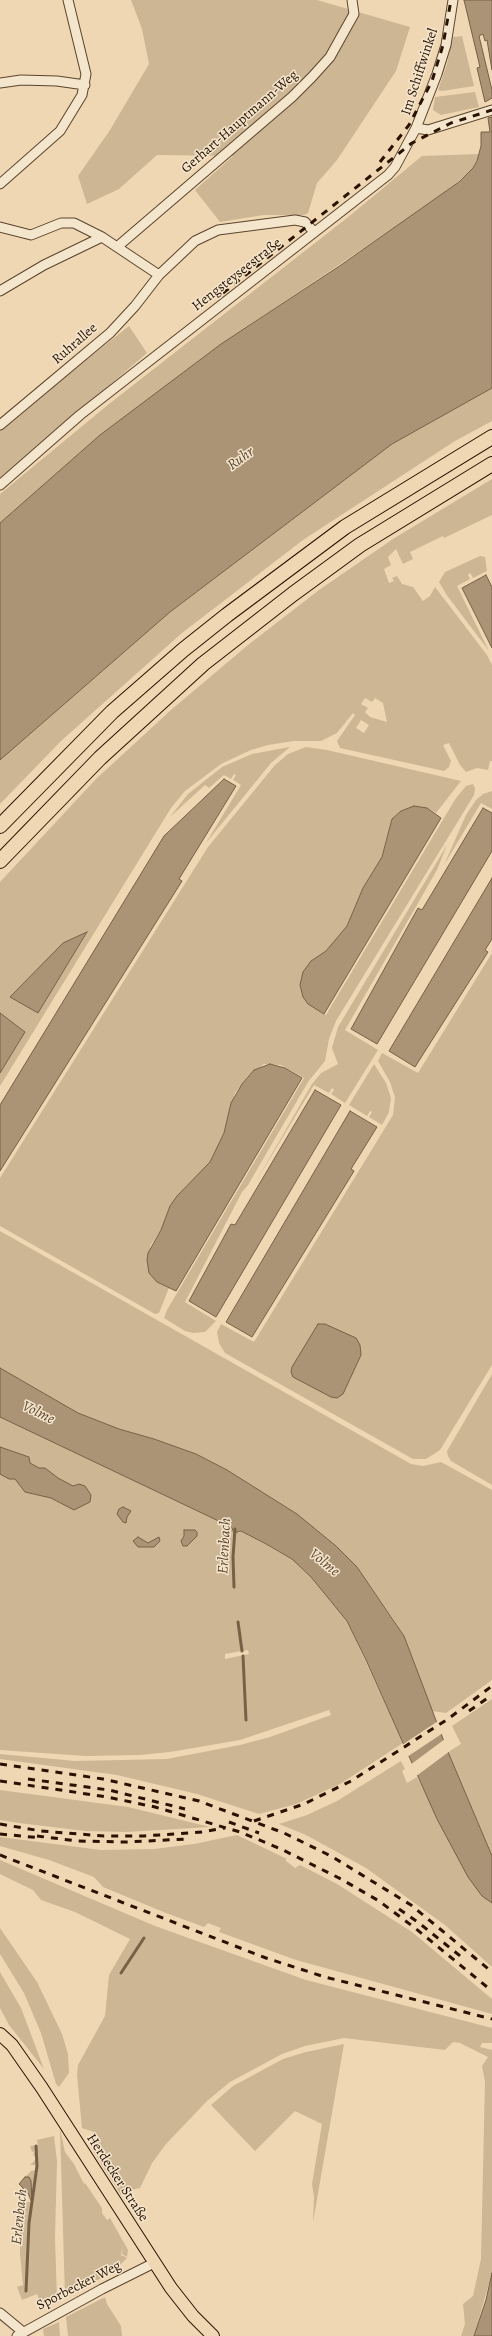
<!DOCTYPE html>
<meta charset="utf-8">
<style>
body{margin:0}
canvas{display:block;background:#eed7b2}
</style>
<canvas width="492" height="2336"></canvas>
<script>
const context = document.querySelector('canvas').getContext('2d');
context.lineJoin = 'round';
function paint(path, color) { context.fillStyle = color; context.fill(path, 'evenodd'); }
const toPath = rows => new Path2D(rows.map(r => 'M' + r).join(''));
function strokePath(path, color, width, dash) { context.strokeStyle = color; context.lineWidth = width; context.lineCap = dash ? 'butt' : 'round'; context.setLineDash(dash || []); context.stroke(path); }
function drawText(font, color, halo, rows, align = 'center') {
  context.font = font + ' Alegreya,serif'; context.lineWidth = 3; context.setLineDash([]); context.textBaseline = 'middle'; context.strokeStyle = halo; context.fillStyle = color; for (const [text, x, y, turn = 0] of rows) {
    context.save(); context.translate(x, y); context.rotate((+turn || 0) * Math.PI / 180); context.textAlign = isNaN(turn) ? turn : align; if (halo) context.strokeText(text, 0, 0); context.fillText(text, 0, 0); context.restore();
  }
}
const green = toPath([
 [131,0,317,0,410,27,396,71,337,160,317,183,308,213,304,215,264,215,220,222,195,190,233,156,157,155,119,189,87,204,78,176,110,130,149,64,142,29],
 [462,36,474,86,442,91,438,90,447,64,453,37],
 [475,92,479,107,441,115,433,110,435,97],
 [480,154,473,168,446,193,221,344,100,435,0,523,0,494,109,404,347,218,422,156],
 [300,236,223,298,218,293,224,296],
 [129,326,147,353,0,479,0,429],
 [492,388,492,421,455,441,303,540,182,633,61,741,0,804,0,760,170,612,392,444],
 [492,479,492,515,444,538,443,536,410,552,413,559,403,564,396,549,388,557,391,565,384,569,389,583,394,581,392,578,397,576,402,584,413,587,423,601,430,596,435,587,487,655,492,665,492,761,490,761,488,770,477,768,466,772,460,765,449,743,443,745,451,761,449,767,444,771,340,748,337,741,355,715,353,713,337,733,321,741,294,741,268,745,251,750,221,764,185,791,171,808,0,1086,0,1073,25,1032,0,1013,0,882,96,779,171,710,248,645,319,590,393,539],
 [365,698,372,702,375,698,383,703,387,722,370,717,365,712,368,708,361,704],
 [361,720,369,725,364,733,356,728],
 [87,933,38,1012,63,943],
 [480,556,485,557,487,571,473,578,470,573,468,575,470,579,457,586,489,651,446,594,439,582,445,572],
 [290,747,271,763,206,843,241,785,233,780,236,775,234,774,231,779,224,775,209,788,205,785,170,817,188,794,222,767,252,754],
 [306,747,327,750,461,781,436,813,427,808,397,814,392,819,382,857,363,888,347,926,326,951,311,961,302,994,308,1004,326,1015,456,798,466,786,473,784,475,789,474,795,336,1021,329,1039,325,1061,308,1082,248,1185,242,1192,185,1302,216,1321,205,1332,193,1333,185,1331,164,1318,167,1310,304,1078,281,1065,264,1064,248,1076,235,1093,224,1133,210,1162,177,1196,161,1230,150,1246,157,1282,169,1288,159,1313,155,1314,0,1226,0,1178,208,847,275,765,288,754],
 [492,791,492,809,481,803,444,865,466,815,476,800,483,794],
 [447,845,437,870,345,1030,378,1050,345,1103,331,1094,334,1090,332,1088,329,1093,314,1085,254,1185,312,1084,321,1073,338,1064,332,1048,338,1027],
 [492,953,492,1365,440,1450,426,1459,413,1459,225,1353,219,1343,217,1332,221,1324,254,1342,393,1115,395,1097,390,1082,378,1061,382,1053,418,1073],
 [374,1064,386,1083,391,1098,389,1112,382,1125,369,1117,372,1112,370,1111,367,1116,349,1105],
 [0,1231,411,1464,423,1466,441,1462,492,1490,492,1680,446,1713,432,1711,404,1636,394,1620,357,1567,336,1546,297,1514,227,1470,196,1454,154,1439,119,1429,78,1413,0,1368],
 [492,1374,492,1485,451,1461,448,1456,447,1451],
 [0,1417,225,1524,239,1533,241,1531,292,1559,311,1577,347,1621,403,1743,340,1784,296,1804,259,1814,197,1794,117,1775,0,1759,0,1754,75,1761,167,1759,240,1745,270,1737,331,1715,329,1710,240,1740,170,1752,140,1755,85,1756,0,1750],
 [248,1650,249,1654,225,1659,225,1654],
 [492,1699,492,1856,448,1752,461,1744,452,1726],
 [401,1761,405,1769,402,1771,407,1783,417,1777,482,1896,492,1903,492,1967,445,1925,366,1868,306,1835,279,1824,307,1815,337,1801],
 [0,1790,128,1807,210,1827,126,1832,85,1831,19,1823,0,1820],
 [237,1835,287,1859,285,1860,295,1868,300,1865,337,1884,412,1932,492,1999,492,2014,296,1960,219,1932,221,1928,208,1923,204,1927,166,1913,103,1887,94,1877,49,1860,0,1846,0,1837,101,1850,154,1849,194,1844],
 [0,1860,155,1926,306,1980,492,2028,492,2043,482,2043,480,2047,492,2050,492,2273,474,2336,461,2336,465,2324,463,2304,473,2296,481,2259,485,2082,482,2066,488,2057,460,2043,453,2042,445,2050,344,2038,305,2046,282,2054,230,2082,207,2101,166,2144,152,2163,140,2188,125,2191,121,2195,92,2149,94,2132,82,2128,77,2075,78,2065,105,2016,109,1975,130,1939,75,1912,41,1900,33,1890,0,1874],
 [0,1928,37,1982,62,2034,68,2054,69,2073,59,2087,56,2084,41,2033,24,1993,0,1954],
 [0,1972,21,2008,44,2069,9,2025,0,2008],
 [344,2044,313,2222,314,2197,312,2184,322,2124,295,2111,255,2151,211,2105,233,2086,283,2059,306,2052],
 [60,2129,65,2152,74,2164,84,2184,85,2183,102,2208,102,2213,107,2220,110,2218,128,2250,127,2257,122,2254,123,2245,121,2255,127,2258,117,2268,90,2285,65,2297],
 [54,2136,57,2161,55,2238,57,2299,41,2305,37,2294,22,2300,17,2287,23,2285,20,2254,20,2207,27,2202,32,2202,30,2192,31,2181,26,2176,31,2171,36,2170,35,2165,30,2165,36,2159,33,2154,35,2151,32,2152,30,2146,38,2145,37,2140],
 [105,2297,107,2304,121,2326,122,2336,68,2336,66,2317],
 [59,2322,60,2336,44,2336,43,2329]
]);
const water = toPath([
 [464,0,492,0,492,70,487,40,485,41,483,34,479,36,492,90,492,98,485,102,477,68,480,67,464,0],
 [492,117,492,388,392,444,170,612,0,760,0,523,100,435,221,344,341,265,459,182,473,168,477,161,481,146,481,132,490,132,488,118,492,117],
 [486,575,492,587,492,648,462,588,486,575],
 [224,779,236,786,179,879,182,881,0,1171,0,1105,164,836,224,779],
 [414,806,427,808,441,818,324,1014,308,1004,303,997,300,985,303,972,311,961,326,951,347,926,363,888,382,857,392,819,401,811,414,806],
 [483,808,492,813,492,851,377,1044,351,1029,418,908,422,910,483,808],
 [492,878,492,939,485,950,488,952,415,1067,389,1051,492,878],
 [87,932,38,1013,10,997,63,943,87,932],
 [0,1013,25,1032,0,1073,0,1013],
 [270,1064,285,1068,302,1078,176,1291,157,1282,149,1273,147,1260,148,1253,161,1230,170,1206,177,1196,210,1162,224,1133,231,1103,242,1084,254,1070,270,1064],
 [315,1090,341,1105,216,1317,189,1301,231,1224,235,1225,315,1090],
 [350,1111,377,1127,351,1169,354,1171,252,1337,226,1322,350,1111],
 [318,1324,325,1324,356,1338,360,1345,361,1355,343,1394,337,1398,331,1397,293,1377,291,1372,292,1367,318,1324],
 [0,1368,78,1413,119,1429,154,1439,196,1454,227,1470,297,1514,336,1546,357,1567,404,1636,448,1752,492,1856,492,1903,482,1896,468,1877,437,1819,366,1660,347,1621,311,1577,292,1559,266,1544,241,1531,234,1533,232,1528,225,1524,0,1417,0,1368],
 [0,1447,29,1457,30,1463,39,1468,45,1468,58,1478,73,1486,79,1484,85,1486,91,1495,90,1502,74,1510,51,1498,25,1492,15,1479,9,1479,0,1474,0,1447],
 [123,1507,131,1511,127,1517,126,1523,123,1522,117,1514,119,1509,123,1507],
 [184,1530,195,1530,197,1532,197,1536,187,1546,183,1546,181,1541,184,1536,184,1530],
 [138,1537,148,1543,159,1537,160,1541,154,1547,138,1547,133,1541,138,1537],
 [25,2177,29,2177,31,2181,32,2203,28,2193,22,2192,23,2188,19,2184,25,2177],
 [492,2273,492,2336,474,2336,486,2300,492,2273]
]);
const pier = toPath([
 [438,1721,443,1733,407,1757,402,1745],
 [445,1739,450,1751,415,1777,410,1765]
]);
const stream = toPath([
 [234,1587,233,1557,235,1529],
 [238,1622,242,1651],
 [243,1656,246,1720],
 [121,1973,144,1938],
 [26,2291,29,2223,37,2166,36,2146]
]);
const minor = toPath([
 [0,83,21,80,57,81,85,85],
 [416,128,428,130,492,110],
 [0,184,60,131,82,95,86,74,68,0],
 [0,227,31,235,61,223,74,223,102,237,159,275,195,241,218,230,295,220,305,222,314,232],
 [117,247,292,97,312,77,330,57,345,30,354,14,352,0],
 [0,291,44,265,102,237],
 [0,425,110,333,135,306,159,275],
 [0,485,80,415,388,175,395,167,416,128,437,74,446,45,453,0],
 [0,2313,23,2332],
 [17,2336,102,2289,154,2263]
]);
const major = toPath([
 [0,2034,12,2045,42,2088,171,2288,193,2316,213,2336]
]);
const highway = toPath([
 [0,826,112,712,183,650,227,615,345,527,492,437],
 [0,861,100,758,203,664,293,594,360,545,492,464]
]);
const rail = toPath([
 [380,162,409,125,432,81,443,45,451,0],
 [223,293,412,143,451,123,492,110],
 [469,1711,492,1695],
 [0,1764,103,1779,199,1801,284,1833,331,1856,411,1905,492,1972],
 [28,1779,109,1790,185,1809],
 [0,1781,107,1797,155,1807,240,1832,281,1849,341,1879,379,1901,415,1928,492,1991],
 [254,1821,304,1804,351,1781,448,1719,492,1686],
 [229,1822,259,1833],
 [0,1824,41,1831,104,1836,144,1836,202,1832,225,1828],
 [0,1834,42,1838],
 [37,1836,77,1841,126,1842,187,1839],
 [0,1855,266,1958,325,1977,492,2019],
 [399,1909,419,1923,464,1959]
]);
const streetNames = [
 ["Im Schiffwinkel",420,72,-72],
 ["Gerhart-Hauptmann-Weg",240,122,-41],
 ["Hengsteyseestraße",237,275,-38],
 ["Ruhrallee",75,344,-41],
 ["Herdecker Straße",117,2178,57],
 ["Sporbecker Weg",79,2286,-27]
];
const waterNames = [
 ["Ruhr",241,459,-36],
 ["Volme",38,1413,26],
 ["Erlenbach",225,1546,-87],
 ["Volme",324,1563,39],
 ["Erlenbach",20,2217,-84]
];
paint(green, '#cdb694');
paint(water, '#ab9475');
strokePath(water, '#776046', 1);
paint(pier, '#eed7b2');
strokePath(stream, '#776046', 3);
strokePath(minor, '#5b432c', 11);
strokePath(major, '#2a1200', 14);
strokePath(highway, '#2a1200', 16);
strokePath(minor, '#f4e5cd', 9);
strokePath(major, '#eed7b2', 12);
strokePath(highway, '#eed7b2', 14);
strokePath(rail, '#2a1200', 3, [7, 7]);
drawText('14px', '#2a1200', '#f4e5cd', streetNames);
drawText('italic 15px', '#5e462f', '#f4e5cd', waterNames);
</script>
